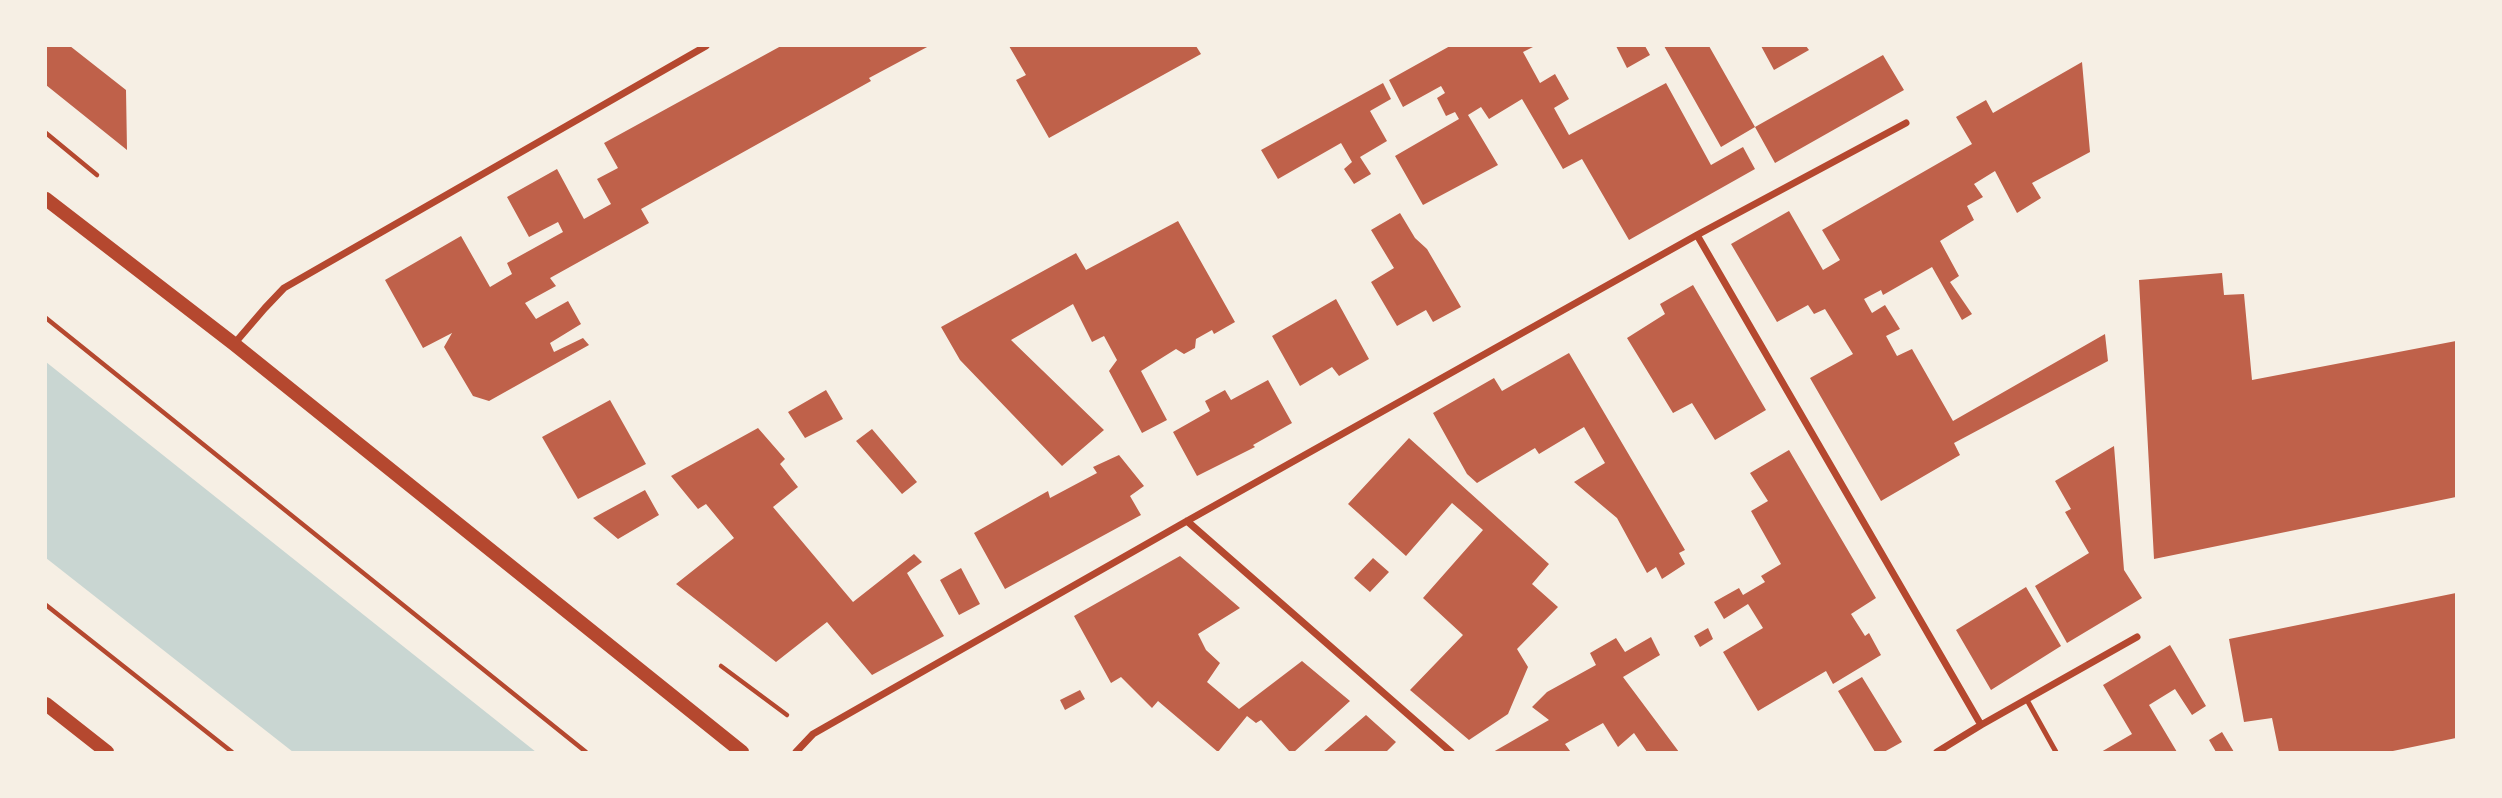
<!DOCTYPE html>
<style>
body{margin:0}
#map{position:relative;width:2502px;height:798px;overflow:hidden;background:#f6efe4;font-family:Barlow,sans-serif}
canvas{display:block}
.frame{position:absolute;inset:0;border:47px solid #f6efe4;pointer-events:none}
</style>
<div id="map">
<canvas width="2502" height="798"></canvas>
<div class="frame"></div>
</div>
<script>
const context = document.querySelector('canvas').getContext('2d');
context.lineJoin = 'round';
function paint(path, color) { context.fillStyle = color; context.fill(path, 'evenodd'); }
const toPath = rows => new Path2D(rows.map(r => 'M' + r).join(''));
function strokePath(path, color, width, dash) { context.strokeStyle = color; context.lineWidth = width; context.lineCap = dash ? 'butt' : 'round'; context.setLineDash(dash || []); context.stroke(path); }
const water = toPath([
 [46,362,536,752,537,752,293,752,46,558]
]);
const building = toPath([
 [46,46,70,46,126,90,127,150,46,85],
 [781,46,929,46,869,78,871,81,641,209,649,223,550,278,556,286,525,303,536,319,568,301,581,324,550,343,554,352,583,338,589,345,489,401,473,396,444,347,452,333,423,348,385,280,461,236,490,287,512,274,507,263,563,232,558,222,529,237,507,197,557,169,584,219,611,204,597,179,618,168,604,143],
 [1009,46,1196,46,1201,54,1049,138,1016,80,1026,75],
 [1450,46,1535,46,1523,52,1540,83,1555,74,1569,99,1554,108,1569,135,1666,83,1711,165,1743,147,1755,169,1629,240,1582,159,1563,169,1522,99,1489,119,1481,107,1468,115,1498,165,1423,205,1395,156,1459,119,1455,112,1446,116,1437,98,1445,93,1441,86,1403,107,1389,80],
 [1616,46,1645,46,1650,55,1627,68],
 [1664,46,1709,46,1755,127,1721,147],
 [1761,46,1806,46,1809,50,1774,70],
 [1883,55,1904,90,1775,163,1755,127],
 [2082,62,2090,152,2032,183,2041,198,2017,213,1995,171,1974,184,1983,197,1967,206,1974,220,1940,241,1959,276,1950,282,1972,314,1962,320,1932,267,1883,295,1881,290,1864,299,1872,313,1885,305,1900,329,1886,336,1897,356,1912,349,1953,421,2105,334,2108,361,1954,443,1960,455,1881,501,1810,378,1853,354,1825,309,1814,314,1808,305,1777,322,1731,244,1789,211,1823,270,1840,260,1822,230,1972,144,1956,117,1986,100,1993,113],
 [1383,83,1391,99,1370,111,1387,141,1360,157,1371,174,1354,184,1344,169,1352,162,1341,143,1278,179,1261,150],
 [1400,213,1415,238,1427,249,1461,307,1433,322,1426,310,1397,326,1371,282,1394,268,1371,230],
 [1178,221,1235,322,1214,334,1212,330,1196,339,1195,348,1184,354,1176,349,1141,371,1167,420,1142,433,1109,371,1117,360,1104,336,1092,342,1073,304,1011,340,1104,430,1062,466,960,360,941,327,1076,253,1086,270],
 [2222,273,2224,295,2244,294,2252,380,2456,341,2456,497,2154,559,2139,280],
 [1693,285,1766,410,1715,440,1692,403,1673,413,1627,338,1665,314,1660,304],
 [1336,299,1369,359,1339,376,1332,367,1300,386,1272,336],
 [1569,353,1685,550,1679,553,1685,564,1662,579,1656,567,1647,573,1617,518,1574,482,1605,463,1584,427,1539,454,1535,448,1477,483,1467,474,1433,413,1494,378,1502,391],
 [1268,380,1292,423,1253,445,1255,447,1197,476,1173,432,1210,411,1205,401,1225,390,1231,400],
 [826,390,843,419,805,438,788,412],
 [610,400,646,464,578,499,542,437],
 [758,428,785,459,780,464,798,487,773,507,853,602,914,554,922,562,907,573,944,636,872,675,827,622,776,662,676,584,734,538,706,504,698,509,671,476],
 [872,429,917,482,902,494,856,441],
 [1409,438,1549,564,1532,584,1558,607,1517,649,1528,667,1508,714,1469,740,1410,690,1463,635,1423,598,1483,530,1452,503,1406,556,1348,504],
 [2114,446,2124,570,2142,598,2067,643,2035,586,2089,553,2065,512,2071,509,2055,481],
 [1789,450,1876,598,1851,614,1865,636,1869,633,1881,655,1833,684,1826,671,1758,711,1723,652,1763,628,1748,604,1724,619,1714,602,1739,588,1743,595,1765,582,1761,576,1781,564,1751,511,1768,501,1750,473],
 [1119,455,1144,486,1130,496,1141,515,1005,589,974,533,1048,491,1050,498,1097,473,1093,467],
 [645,490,659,515,618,539,593,518],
 [1180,556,1240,608,1198,634,1206,650,1220,663,1207,682,1239,709,1302,661,1350,701,1294,752,1290,752,1261,720,1256,723,1247,716,1218,752,1158,701,1152,708,1121,677,1111,683,1074,616],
 [1373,558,1389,572,1370,592,1354,578],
 [961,568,980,604,959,615,940,580],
 [2026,587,2061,646,1991,690,1956,630],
 [2456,593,2456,738,2388,752,2279,752,2272,718,2244,722,2229,639],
 [1708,628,1713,639,1700,647,1694,636],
 [1651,637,1660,655,1623,677,1679,752,1647,752,1634,733,1618,747,1603,723,1565,744,1570,751,1567,752,1493,752,1549,720,1532,707,1547,692,1596,665,1590,653,1616,638,1625,652],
 [2170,645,2206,706,2192,715,2175,689,2149,705,2177,752,2101,752,2132,734,2103,685],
 [1862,677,1902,742,1884,752,1875,752,1838,691],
 [1080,690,1085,699,1065,710,1060,700],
 [1366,715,1396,742,1386,752,1323,752],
 [2222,732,2234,752,2216,752,2209,740]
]);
const path = toPath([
 [46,133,97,175],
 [46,318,586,752],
 [46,605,232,752],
 [721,666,787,715]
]);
const service = toPath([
 [2027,700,2056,752]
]);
const minor = toPath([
 [1697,235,1981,725,1937,752],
 [234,344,265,308,284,288,706,46],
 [1187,521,1451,752],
 [1981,725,2137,637],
 [796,752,813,734,1187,521,1697,235,1906,123]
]);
const secondary = toPath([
 [46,199,234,344,742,752],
 [46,704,107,752]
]);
paint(water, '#c9d6d2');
paint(building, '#bf614a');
strokePath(path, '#b5482f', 4.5);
strokePath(service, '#b5482f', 5);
strokePath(minor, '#b5482f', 7);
strokePath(secondary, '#b5482f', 14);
</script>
